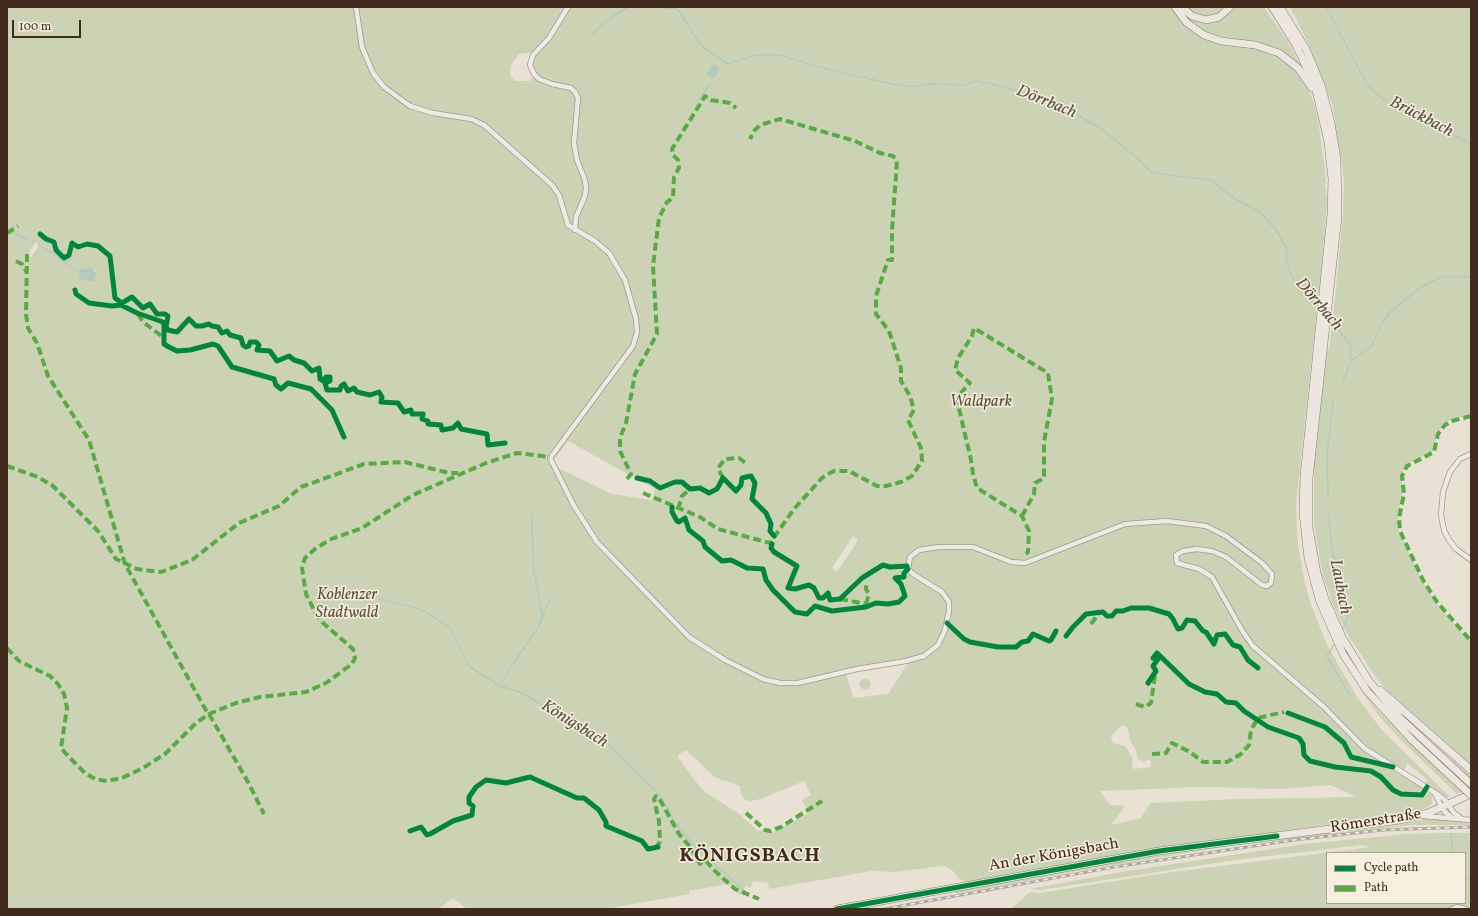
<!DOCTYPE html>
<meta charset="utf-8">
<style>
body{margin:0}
#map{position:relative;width:1478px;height:916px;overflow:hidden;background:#e9e2d4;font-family:Vollkorn,serif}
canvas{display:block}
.frame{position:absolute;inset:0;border:8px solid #422a1c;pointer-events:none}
.legend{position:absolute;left:1326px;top:852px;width:140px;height:52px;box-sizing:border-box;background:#f6eede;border:1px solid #aea090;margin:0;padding:5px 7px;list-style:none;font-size:12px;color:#422a1c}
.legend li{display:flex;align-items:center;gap:8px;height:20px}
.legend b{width:20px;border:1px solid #aea090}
.scale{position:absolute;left:12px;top:20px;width:69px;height:18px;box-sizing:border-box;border:2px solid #422a1c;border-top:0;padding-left:5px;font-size:12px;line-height:14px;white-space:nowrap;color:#422a1c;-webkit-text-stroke:3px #f6eede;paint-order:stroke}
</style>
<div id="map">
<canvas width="1478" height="916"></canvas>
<div class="frame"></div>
<ul class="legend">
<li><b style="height:5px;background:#00873e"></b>Cycle path</li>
<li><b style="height:5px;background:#56ab43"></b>Path</li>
</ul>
<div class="scale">100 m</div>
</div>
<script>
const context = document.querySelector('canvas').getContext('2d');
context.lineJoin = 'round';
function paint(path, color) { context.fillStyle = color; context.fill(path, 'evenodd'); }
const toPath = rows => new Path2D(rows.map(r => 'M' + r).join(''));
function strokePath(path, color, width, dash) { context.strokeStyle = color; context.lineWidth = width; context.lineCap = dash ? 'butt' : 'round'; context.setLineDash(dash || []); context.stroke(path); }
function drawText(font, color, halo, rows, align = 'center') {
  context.font = font + ' Vollkorn,serif'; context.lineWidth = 3; context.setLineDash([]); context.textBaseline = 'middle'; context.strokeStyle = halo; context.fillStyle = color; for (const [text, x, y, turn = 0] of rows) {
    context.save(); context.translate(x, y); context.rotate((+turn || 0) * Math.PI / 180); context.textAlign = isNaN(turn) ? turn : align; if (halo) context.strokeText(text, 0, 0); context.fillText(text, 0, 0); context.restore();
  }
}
const green = toPath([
 [7,7,1172,7,1187,26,1272,52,1291,64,1304,81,1314,103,1318,120,1325,169,1327,205,1321,271,1296,505,1298,545,1304,579,1310,602,1327,645,1357,697,1382,730,1450,797,1446,797,1425,783,1428,780,1407,763,1403,775,1420,786,1432,796,1432,804,1427,808,1407,814,1190,844,968,882,959,879,953,871,944,866,894,872,872,871,769,889,768,883,753,881,751,888,746,886,740,895,728,884,689,891,689,894,606,909,467,909,453,898,439,909,7,909],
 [533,52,528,65,534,77,530,81,515,81,510,75,511,65,519,54],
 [36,241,38,247,30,258,28,254],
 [82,269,94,269,96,271,97,274,93,282,79,279],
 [568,441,655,489,652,500,612,494,558,468,554,460],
 [853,536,858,540,837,572,832,568],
 [908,663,888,694,853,698,846,673],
 [1122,725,1127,727,1131,743,1136,750,1137,758,1143,762,1150,759,1151,767,1134,769,1132,766,1133,758,1125,746,1113,743,1111,736],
 [686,750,714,777,740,786,741,794,744,799,750,801,761,799,804,781,811,795,802,800,809,813,772,833,757,830,738,813,705,792,697,783,677,756],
 [1331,785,1356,797,1238,799,1150,803,1141,818,1111,825,1125,806,1110,805,1100,791,1200,787,1282,789],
 [1179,7,1213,21,1232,7,1264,7,1288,42,1299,63,1296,64,1289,58,1220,39,1194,27],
 [1184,7,1228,7,1218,16,1200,17],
 [1290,7,1471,7,1471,414,1451,420,1444,424,1437,433,1433,451,1406,465,1401,476,1403,490,1398,517,1399,531,1422,581,1436,603,1471,643,1471,766,1394,699,1377,679,1348,635,1333,605,1322,572,1314,524,1314,463,1327,349,1329,349,1333,317,1343,215,1344,179,1333,107,1310,47],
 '859.5 684a5.5 5.5 0 1 1 11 0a5.5 5.5 0 1 1-11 0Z',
 [1355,682,1373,705,1405,739,1462,792,1457,794,1402,741,1379,716],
 [1420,731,1469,773,1471,779,1452,760],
 [1428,818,1469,823,1470,825,1412,825,1222,847,1073,872,956,894,955,890,1161,853,1398,825],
 [1439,833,1471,833,1471,909,1011,909,1030,892,1040,893,1165,873,1371,847,1361,845,1229,861,1040,890,1030,889,1121,872,1304,844,1406,834],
 [1327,853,1465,853,1465,903,1327,903]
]);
const water = toPath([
 [714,64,720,69,713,79,706,74],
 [92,268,97,274,93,282,79,279,80,269]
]);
const stream = toPath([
 [656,7,669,9,675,8,679,11,698,41,708,51,728,64,755,55,780,55,822,68,897,85,912,87,930,84,962,85,978,81,1019,91,1060,106,1099,127,1137,158,1151,172,1167,175,1211,180,1232,197,1260,212,1276,230,1287,249,1287,263,1294,280,1307,297,1319,307],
 [1326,7,1368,86,1391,106,1429,122,1471,144],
 [592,35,604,22,611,19,613,16,628,7],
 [698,100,711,83],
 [7,230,27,239],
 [32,241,34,243],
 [41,247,51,252,80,273],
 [1329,317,1351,346,1351,358],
 [1342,383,1351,361,1372,346,1381,325,1390,312,1421,287,1441,277,1471,277],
 [1328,496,1327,456,1333,400],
 [532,514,533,565,542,616],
 [1328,517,1333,553,1348,616,1342,631],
 [360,595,371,598],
 [379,599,406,605,425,611,450,628,469,666,500,686,520,692,607,743,661,796,675,822,694,846,746,892],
 [1335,643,1327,656,1349,694],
 [500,686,510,668,537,629,550,600],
 [1451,834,1453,851],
 [1465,875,1471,880]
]);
const minor = toPath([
 [356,7,362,47,373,73,384,87,410,106,433,113,471,119,484,125,552,185,559,195,568,225,595,241,609,253,625,280,636,319,637,332,633,346,550,458,574,506,597,542,689,637,725,660,763,679,780,683,798,683,857,669,906,661,924,656,938,645,945,630,949,611,949,602,942,592,913,574,908,569,910,557,919,550,939,547,973,547,1011,562,1025,563,1125,524,1167,521,1206,526,1226,536,1262,563,1272,574,1271,583,1267,586,1262,585,1226,557,1212,551,1197,549,1183,551,1176,555,1177,563,1199,569,1212,577,1243,632,1253,646,1324,707,1364,748,1440,796,1446,801,1454,813,1462,819],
 [568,7,549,38,533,55,530,65,534,74,539,79,552,84,571,88,575,92,578,98,574,143,577,160,585,180,586,188,585,196,576,217,575,230],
 [1471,454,1460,459,1450,472,1443,492,1441,515,1444,530,1449,540,1456,549,1471,560],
 [1435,794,1444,811,1451,817],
 [1423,816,1471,820],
 [1452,909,1457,907,1465,909]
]);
const primary = toPath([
 [837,909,1159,851,1400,820,1428,813,1471,794]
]);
const trunk = toPath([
 [1175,7,1187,23,1204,35,1221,41,1255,45,1279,53,1298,68,1312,88],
 [1182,7,1192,16,1206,20,1219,17,1230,7],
 [1272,7,1296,45,1315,86,1328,142,1332,179,1331,215,1304,476,1303,513,1308,558,1320,602,1343,654,1367,691,1412,740],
 [1280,7,1306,49,1321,85,1331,123,1337,159,1338,216,1309,478,1309,528,1317,573,1325,599,1342,637,1369,681,1400,718,1471,784],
 [1380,690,1471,770]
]);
const rail = toPath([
 [884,909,1114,867,1294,840,1382,830,1471,827]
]);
const trunkBridge = toPath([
 [1412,740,1471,795]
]);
const quiet = toPath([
 [7,233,18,226],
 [27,254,26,314,28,328,37,343,48,376,89,440,125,564,208,714],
 [16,261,22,264,26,271],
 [138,314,143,322,163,337],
 [1471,416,1452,421,1445,425,1438,434,1434,452,1407,466,1402,476,1404,494,1399,518,1400,531,1423,580,1437,602,1471,641],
 [7,466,38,477,53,486,98,531,116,559,137,569,161,572,192,560,239,523,279,506,301,487,364,464,405,462,449,473,458,473],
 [723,478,718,468,725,459,739,458,748,465],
 [627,479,631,474,620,451,620,438,626,423,635,374,657,334,653,266,659,218,667,202,673,198,674,177,679,168,678,160,673,155,672,149,705,96,711,100,730,103,736,108],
 [643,493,700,517,718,529,770,543,794,509,822,478,828,474,834,471,849,471,877,486,886,486,901,482,912,476,922,461,921,448,908,420,914,410,910,396,901,381,901,368,889,331,876,314,876,296,888,260,892,260,892,230,897,161,893,156,880,153,855,141,780,119,760,125,754,131,750,139],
 [678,509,682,496,690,489],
 [1022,516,1034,494,1035,483,1044,478,1044,442,1052,399,1048,373,974,328,972,336,958,358,955,370,970,383,959,395,957,400,971,460,973,474,977,488,1022,516,1029,531,1028,552,1026,554],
 [840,599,866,604],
 [866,604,869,594,866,589,866,585],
 [1091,624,1099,613],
 [7,648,19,661,50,676,58,684,64,694,67,708,61,748,69,757,85,773,95,779,107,781,122,778,143,768,165,754,196,723,209,714,236,703,260,697,306,692,326,683,352,664,355,658,353,649,323,623,316,614,306,594,302,568,305,558,315,549,329,540,362,528,413,495,486,463,517,453,550,457],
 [1136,704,1145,707,1151,703,1155,676],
 [209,714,248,782,264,814],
 [1152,754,1166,753,1172,743,1190,752,1203,762,1227,762,1241,754,1249,745,1251,730,1258,718,1284,712],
 [746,813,765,830,770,831,781,827,822,801],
 [655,848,660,842,659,821,654,799,656,796,659,798,679,834,691,848,700,864,702,861,706,861,715,871,735,889,759,899]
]);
const cycleway = toPath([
 [40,234,46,239,54,242,56,250,64,258,69,255,72,243,78,247,87,244,98,246,110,256,115,298,122,303,132,297,143,308,150,304,157,314,165,314,168,316,166,327,168,330,177,332,189,319,196,326,202,326,209,324,212,326,218,327,222,333,227,331,230,335,241,338,243,345,246,347,249,346,250,342,256,342,259,345,257,350,270,351,277,361,289,356,294,360,304,363,312,371,319,368,320,379,323,381,326,377,330,377,330,381,325,383,327,390,340,390,341,386,344,384,348,391,354,388,357,392,370,395,379,392,382,397,381,402,398,403,404,412,411,410,412,414,423,414,422,419,428,421,428,424,441,425,442,430,453,428,458,423,461,429,487,434,488,445,505,443],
 [75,290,76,294,89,303,112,306,121,305,137,313,163,322,164,325,164,344,169,347,177,351,190,350,213,344,218,346,232,367,274,379,276,385,281,389,288,383,311,389,332,410,344,437],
 [637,478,650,481,660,488,675,482,682,482,690,489,700,488,709,493,717,489,723,478,736,491,741,485,742,478,751,476,755,483,752,499,766,513,771,524,770,531,774,536],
 [672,507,672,512,677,521,679,522,685,518,689,530,703,541,705,547,722,561,731,560,747,568,763,569,766,580,773,590,795,612,807,614,815,606,832,611,866,607,876,603,888,604,899,602,905,596,901,584,895,578,904,577,904,573,908,569],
 [772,544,771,548,774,552,797,566,788,588,795,589,809,585,814,588,819,598,823,598,828,593,830,600,840,599,862,578,883,565,890,567,907,566],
 [947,623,964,639,970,642,998,647,1016,647,1022,642,1028,641,1033,634,1049,641,1051,640,1056,631],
 [1066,636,1073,627,1086,614,1103,612,1107,616,1112,616,1116,611,1123,611,1131,608,1149,608,1169,614,1173,619,1178,629,1182,628,1187,620,1195,621,1203,631,1206,632,1214,644,1217,635,1225,634,1233,645,1240,647,1248,660,1258,668],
 [1148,683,1156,671,1153,666,1158,659,1153,658,1157,653,1189,684,1205,692,1217,694,1226,702,1236,703,1244,711,1268,727,1299,738,1303,744,1304,755,1310,761,1335,767,1371,771,1381,777,1393,790,1401,794,1422,795,1427,787],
 [1288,713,1325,727,1344,743,1351,757,1393,767],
 [410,831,421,827,427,835,430,834,453,821,472,815,473,806,469,803,469,797,476,787,486,780,506,783,530,777,577,798,584,798,599,810,606,822,606,826,642,841,648,849,658,847],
 [837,909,1159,851,1277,836]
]);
const parkNames = [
 ["Waldpark",981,403],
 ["Koblenzer",347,596],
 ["Stadtwald",347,614]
];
const streetNames = [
 ["Römerstraße",1376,822,-9],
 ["An der Königsbach",1054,856,-10]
];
const waterNames = [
 ["Dörrbach",1046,103,22],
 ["Brückbach",1421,118,27],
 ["Dörrbach",1318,305,50],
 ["Laubach",1339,587,79],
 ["Königsbach",574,725,32]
];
const districtNames = [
 ["KÖNIGSBACH",750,857]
];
paint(green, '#ccd3b5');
paint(water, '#b2cabd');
strokePath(stream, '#b2cabd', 1.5);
strokePath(minor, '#9f978e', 6);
strokePath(primary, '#877e75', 8);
strokePath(trunk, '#877e75', 8);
strokePath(minor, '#edeae3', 4.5);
strokePath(primary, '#ebe6de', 7);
strokePath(trunk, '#ebe6de', 7);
strokePath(rail, '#aea9a3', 3);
strokePath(rail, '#f6eede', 1.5, [4.5]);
strokePath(trunkBridge, '#877e75', 8, []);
strokePath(trunkBridge, '#ebe6de', 7);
strokePath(quiet, '#56ab43', 4, [8, 4]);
strokePath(cycleway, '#00873e', 5);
drawText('italic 16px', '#5e513c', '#f6eede', parkNames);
drawText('16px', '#422a1c', '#f6eede', streetNames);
drawText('italic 17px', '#584f42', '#f6eede', waterNames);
context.letterSpacing = '1px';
drawText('bold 20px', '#422a1c', '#f6eede', districtNames);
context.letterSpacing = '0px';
</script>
